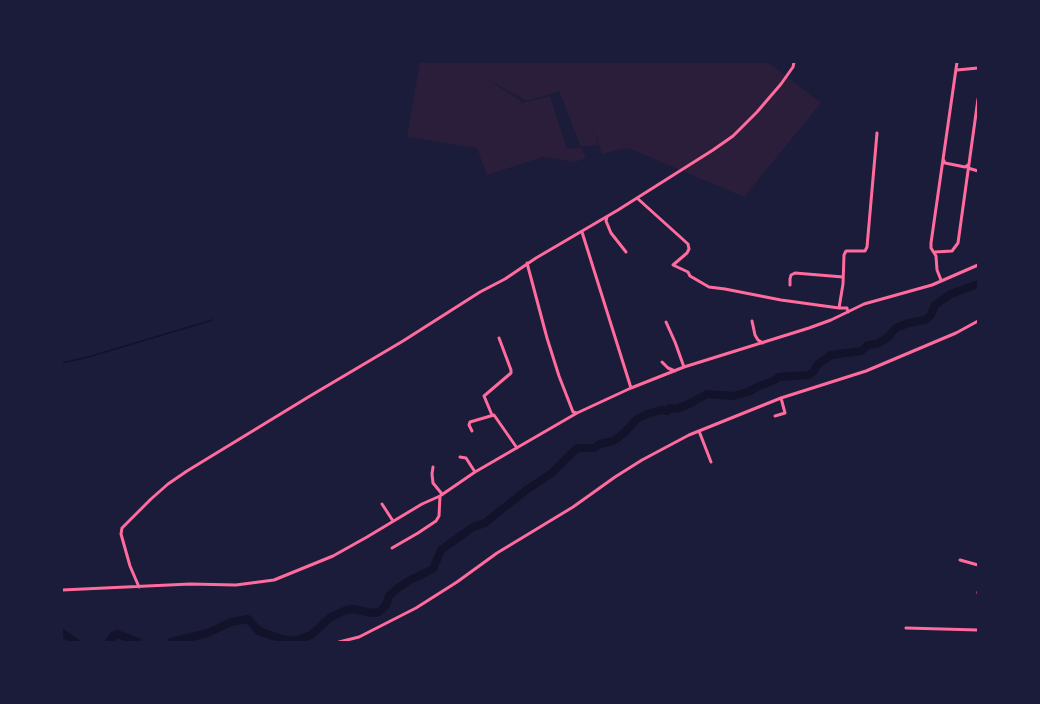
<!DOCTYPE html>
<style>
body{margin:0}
#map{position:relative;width:1040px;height:704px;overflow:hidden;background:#1b1b3a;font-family:"Roboto Condensed",sans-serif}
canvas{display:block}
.frame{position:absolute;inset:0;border:63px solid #1b1b3a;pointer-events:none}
</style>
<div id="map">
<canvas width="1040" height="704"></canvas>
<div class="frame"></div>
</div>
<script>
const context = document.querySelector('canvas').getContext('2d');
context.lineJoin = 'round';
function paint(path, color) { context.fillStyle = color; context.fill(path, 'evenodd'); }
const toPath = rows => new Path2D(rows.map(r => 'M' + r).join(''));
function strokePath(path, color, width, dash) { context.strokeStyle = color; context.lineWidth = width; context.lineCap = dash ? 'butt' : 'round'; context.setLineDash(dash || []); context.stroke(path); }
const green = toPath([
 [420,62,768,62,821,103,744,197,628,148,602,154,591,122,598,145,581,147,586,158,575,162,543,157,487,175,477,148,407,137],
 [487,79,527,101,559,91,581,147,567,149,550,96,514,105,523,102]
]);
const stream = toPath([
 [62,363,88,357,213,320]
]);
const river = toPath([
 [62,633,76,642],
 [109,642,114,635,117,634,138,642],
 [171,642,208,633,231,622,248,619,259,631,282,639,295,641,311,635,331,617,346,610,354,609,371,613,379,612,386,605,389,596,398,588,410,580,433,569,441,550,473,527,485,523,525,491,552,473,577,448,594,448,600,444,613,441,623,434,637,419,647,414,661,410,667,411,670,408,676,409,687,405,707,394,733,396,748,392,759,386,773,381,779,377,809,375,814,371,817,365,831,355,861,351,868,345,877,344,887,338,896,328,908,323,925,320,931,315,935,305,951,294,978,284]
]);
const minor = toPath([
 [957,70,978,68],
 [943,159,945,163,965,167,968,165],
 [968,168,978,171],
 [637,198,688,244,689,249,687,253,673,265,688,272,690,276,709,287,725,289,781,300,839,308],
 [607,217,606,221,611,233,626,252],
 [582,232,631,388],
 [935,252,952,251,958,243,978,99],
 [527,263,547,338,559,376,573,412,577,413],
 [941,280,937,270,936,256,931,248,931,243,957,62],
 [790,285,790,279,791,275,795,273,843,277],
 [848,312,847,308,839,308,843,284,844,255,846,251,865,251,867,247,877,133],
 [752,321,755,335,758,340,763,343],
 [666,322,675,342,684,367],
 [662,362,668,368,675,371],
 [492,415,484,396,511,373,511,370,499,338],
 [775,416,785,413,781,398],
 [472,431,469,425,470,422,494,415,517,448],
 [699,431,711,462],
 [460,457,466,458,475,472],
 [433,467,432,474,433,483,442,494],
 [382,504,393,521],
 [392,548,418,533,436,521,439,516,440,496],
 [960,560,978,565],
 [139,587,130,566,121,534,122,528,151,499,168,484,187,471,310,396,403,341,480,292,505,279,536,258,618,210,713,150,733,136,757,112,781,84,793,67,794,62],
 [62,590,190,584,236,585,274,580,333,556,367,537,422,504,440,496,475,472,577,413,631,388,684,367,809,328,831,320,864,304,932,285,978,265],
 [978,592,978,593],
 [906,628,978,630],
 [339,642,359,637,416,608,457,582,497,553,573,507,615,477,642,460,689,435,781,398,866,371,956,333,978,321]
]);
paint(green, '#2a1e3b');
strokePath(stream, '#12122b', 1.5);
strokePath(river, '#12122b', 8);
strokePath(minor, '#ff6b9d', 3);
</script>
